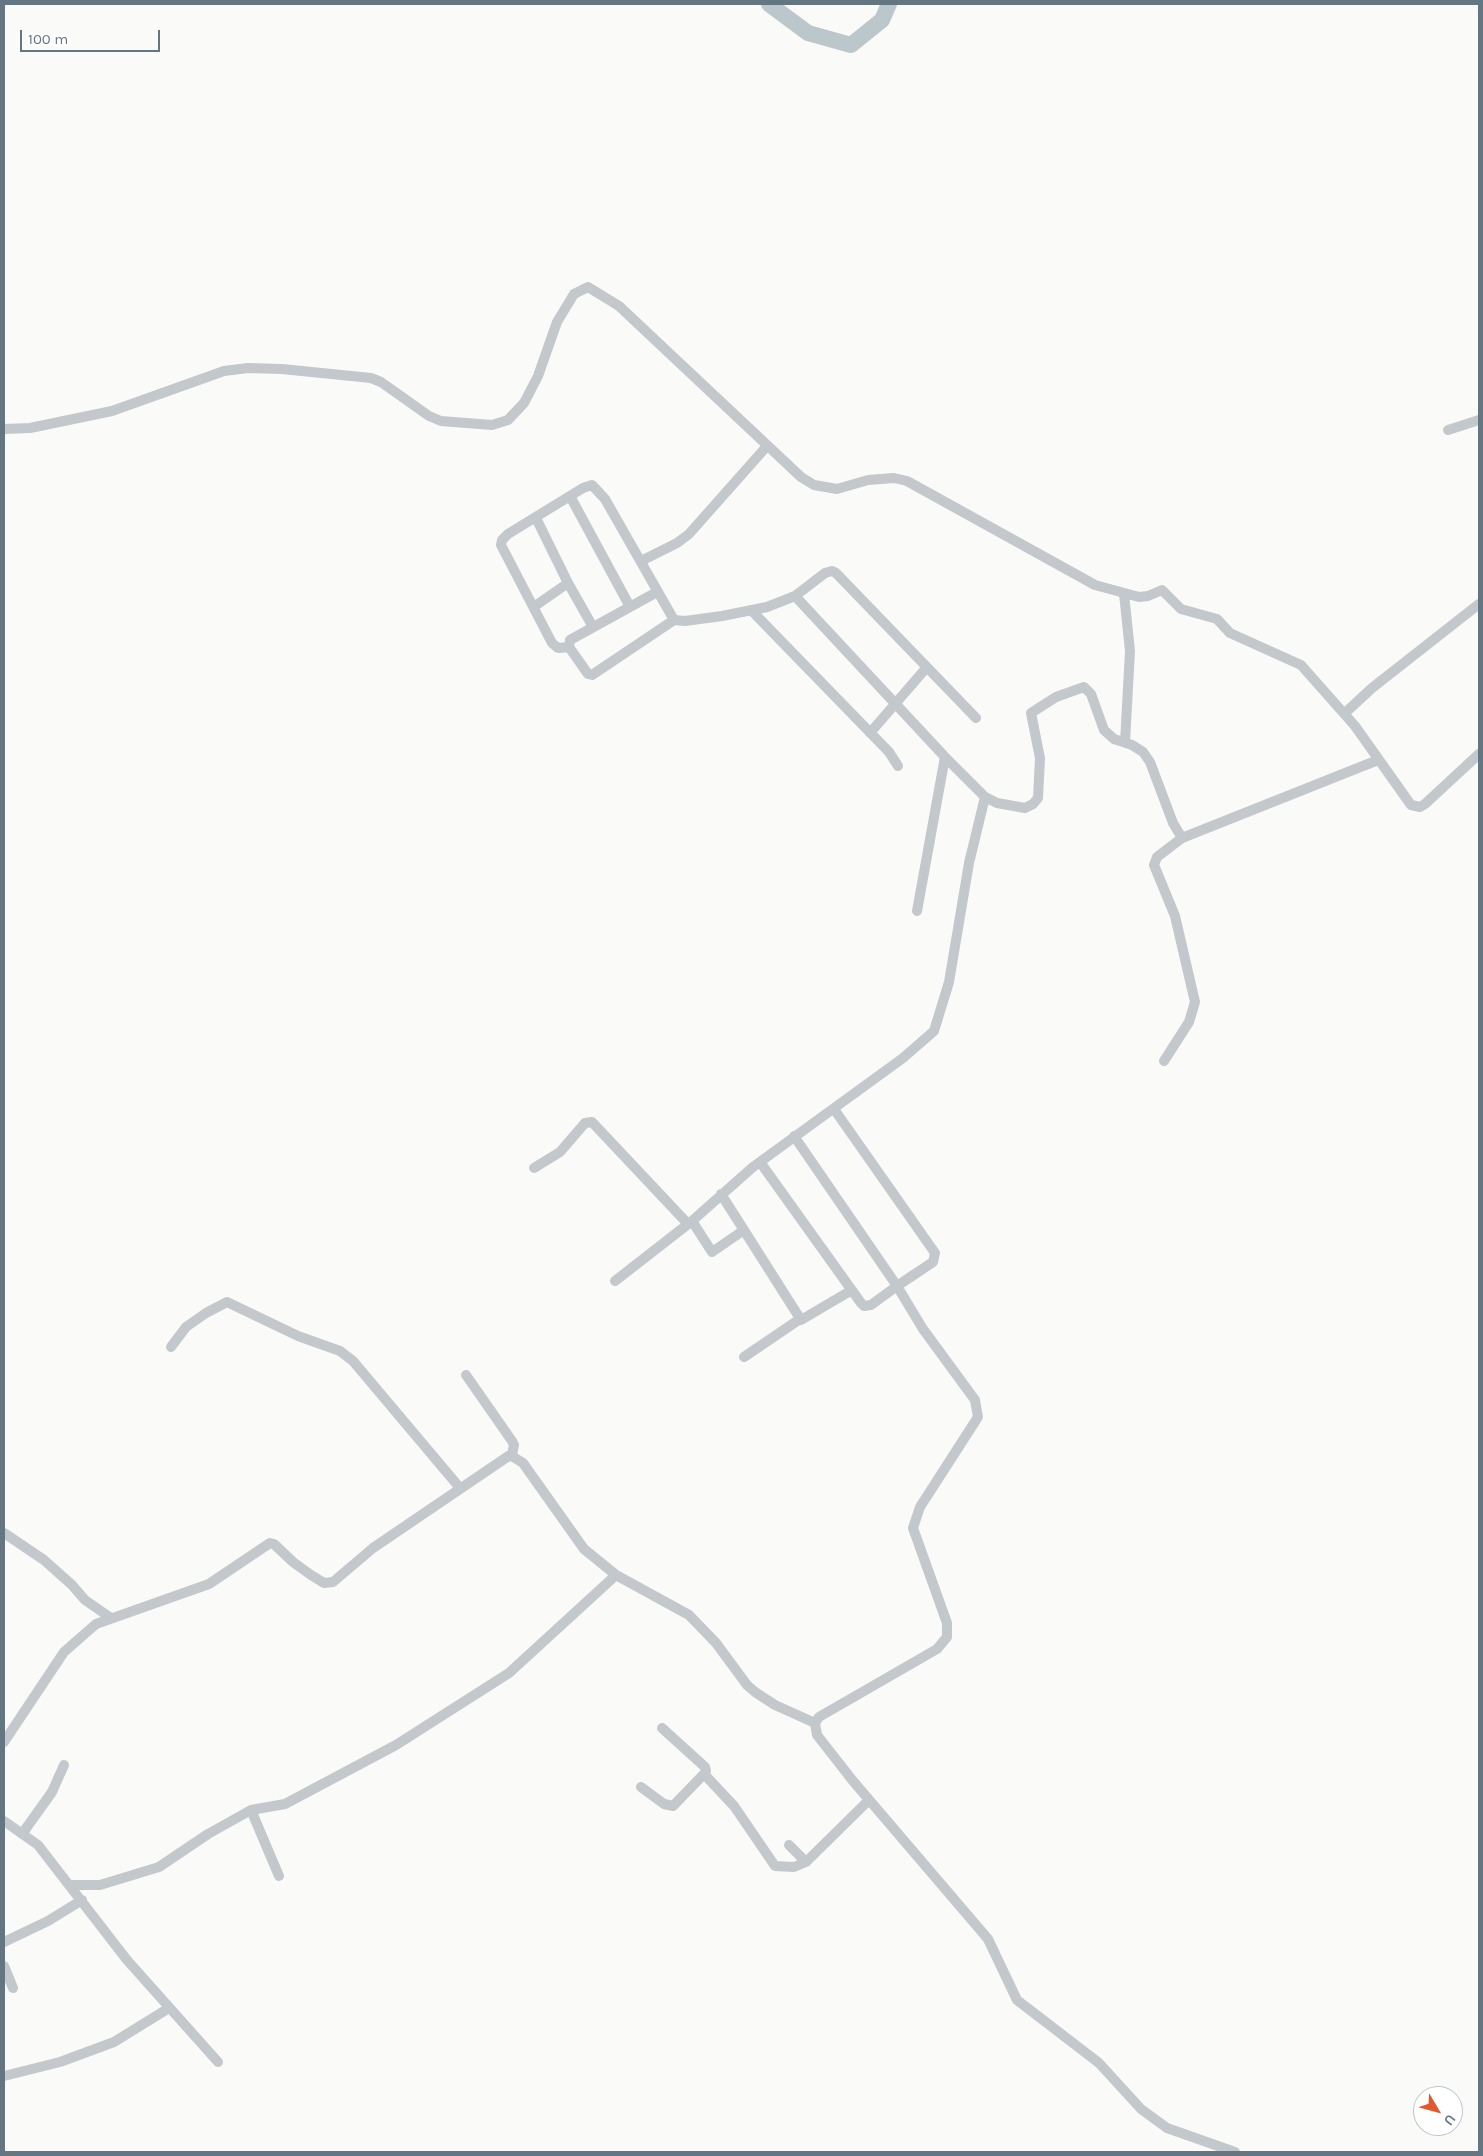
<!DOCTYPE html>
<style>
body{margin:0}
#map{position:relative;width:1483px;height:2156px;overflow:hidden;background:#fafaf8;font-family:Karla,sans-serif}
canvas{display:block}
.frame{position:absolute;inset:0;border:5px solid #657683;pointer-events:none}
.north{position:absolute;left:1413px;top:2086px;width:50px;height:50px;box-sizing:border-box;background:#fff;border:1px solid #c1c8cd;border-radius:50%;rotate:127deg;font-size:14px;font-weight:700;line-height:20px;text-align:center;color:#657683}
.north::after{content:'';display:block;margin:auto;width:18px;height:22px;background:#e4572e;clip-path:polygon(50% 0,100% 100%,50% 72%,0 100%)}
.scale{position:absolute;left:20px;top:30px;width:140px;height:22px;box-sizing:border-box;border:2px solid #657683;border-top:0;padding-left:6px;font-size:15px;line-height:18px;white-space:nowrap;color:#657683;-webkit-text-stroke:4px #fff;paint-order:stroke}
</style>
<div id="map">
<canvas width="1483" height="2156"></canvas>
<div class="frame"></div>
<div class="north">U</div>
<div class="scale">100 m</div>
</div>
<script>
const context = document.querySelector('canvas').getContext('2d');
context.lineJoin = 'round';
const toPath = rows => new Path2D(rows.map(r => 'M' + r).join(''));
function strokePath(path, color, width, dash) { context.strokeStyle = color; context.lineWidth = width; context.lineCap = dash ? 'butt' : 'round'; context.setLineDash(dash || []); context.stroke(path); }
const river = toPath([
 [769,4,808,33,851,45,882,20,889,4]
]);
const street = toPath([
 [4,429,30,428,112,411,224,371,248,368,282,369,371,378,381,382,429,416,441,421,492,425,508,420,524,403,538,376,557,322,574,294,588,287,619,306,801,477,814,485,837,489,868,480,894,478,907,481,1095,585,1139,597,1148,596,1162,590,1181,609,1217,619,1230,633,1301,665,1355,726,1411,805,1420,807,1425,804,1479,754],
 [1448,430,1479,420],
 [570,496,629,605],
 [536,518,568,583,593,627],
 [641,561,677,543,689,534,767,446],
 [657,592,570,640,569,647,588,674,592,675,674,620],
 [1124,594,1130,651,1125,742],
 [795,596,825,573,832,571,836,573,976,718],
 [535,606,568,583],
 [751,610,889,752,898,766],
 [569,647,558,648,552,643,501,545,502,540,508,534,583,488,592,485,605,499,674,620,685,621,722,616,767,607,795,596,945,757,985,797,997,803,1025,808,1033,804,1038,798,1040,758,1031,713,1056,697,1084,687,1091,694,1104,730,1114,739,1132,745,1143,752,1150,762,1173,823,1182,838,1378,760],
 [1345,713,1372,688,1479,604],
 [870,733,927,667],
 [917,911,945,757],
 [1164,1061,1189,1022,1195,1002,1175,916,1154,865,1157,857,1182,838],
 [834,1109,935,1253,933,1262,897,1286,923,1329,975,1400,978,1417,920,1507,913,1528,947,1623,947,1637,937,1649,819,1717,815,1723,817,1735,853,1781,988,1939,1017,2000,1099,2063,1141,2109,1167,2128,1235,2152],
 [760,1162,861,1303,864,1306,871,1305,897,1286,794,1136],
 [534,1168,560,1152,585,1123,592,1122,688,1224],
 [721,1194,801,1320,852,1290],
 [692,1221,712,1252,744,1230],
 [615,1281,692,1221,753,1167,903,1058,934,1031,949,982,969,863,985,797],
 [171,1347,186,1327,206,1313,227,1302,298,1336,340,1351,353,1361,460,1488],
 [744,1357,800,1319],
 [466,1375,512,1441,514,1445,512,1455],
 [4,1533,44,1560,72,1585,85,1600,111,1618],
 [662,1728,705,1767,706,1771,704,1774],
 [4,1742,64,1652,96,1624,209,1584,270,1543,274,1544,293,1562,311,1575,324,1583,333,1582,373,1548,510,1455,523,1463,584,1549,616,1575,689,1615,716,1643,747,1685,755,1692,775,1705,815,1723],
 [641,1787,664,1804,673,1806,704,1774,734,1806,775,1866,794,1867,806,1862],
 [251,1810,279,1876],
 [4,1821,38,1845,127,1960,218,2062],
 [22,1834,52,1792,64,1765],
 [789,1845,806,1862,869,1800],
 [71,1885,100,1885,159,1867,208,1834,251,1810,285,1804,396,1745,509,1673,616,1575],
 [4,1942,48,1921,82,1900],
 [4,1966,13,1988],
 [4,2076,60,2062,114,2042,169,2008]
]);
strokePath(river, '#bbc7cb', 16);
strokePath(street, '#c3c8cc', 10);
</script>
